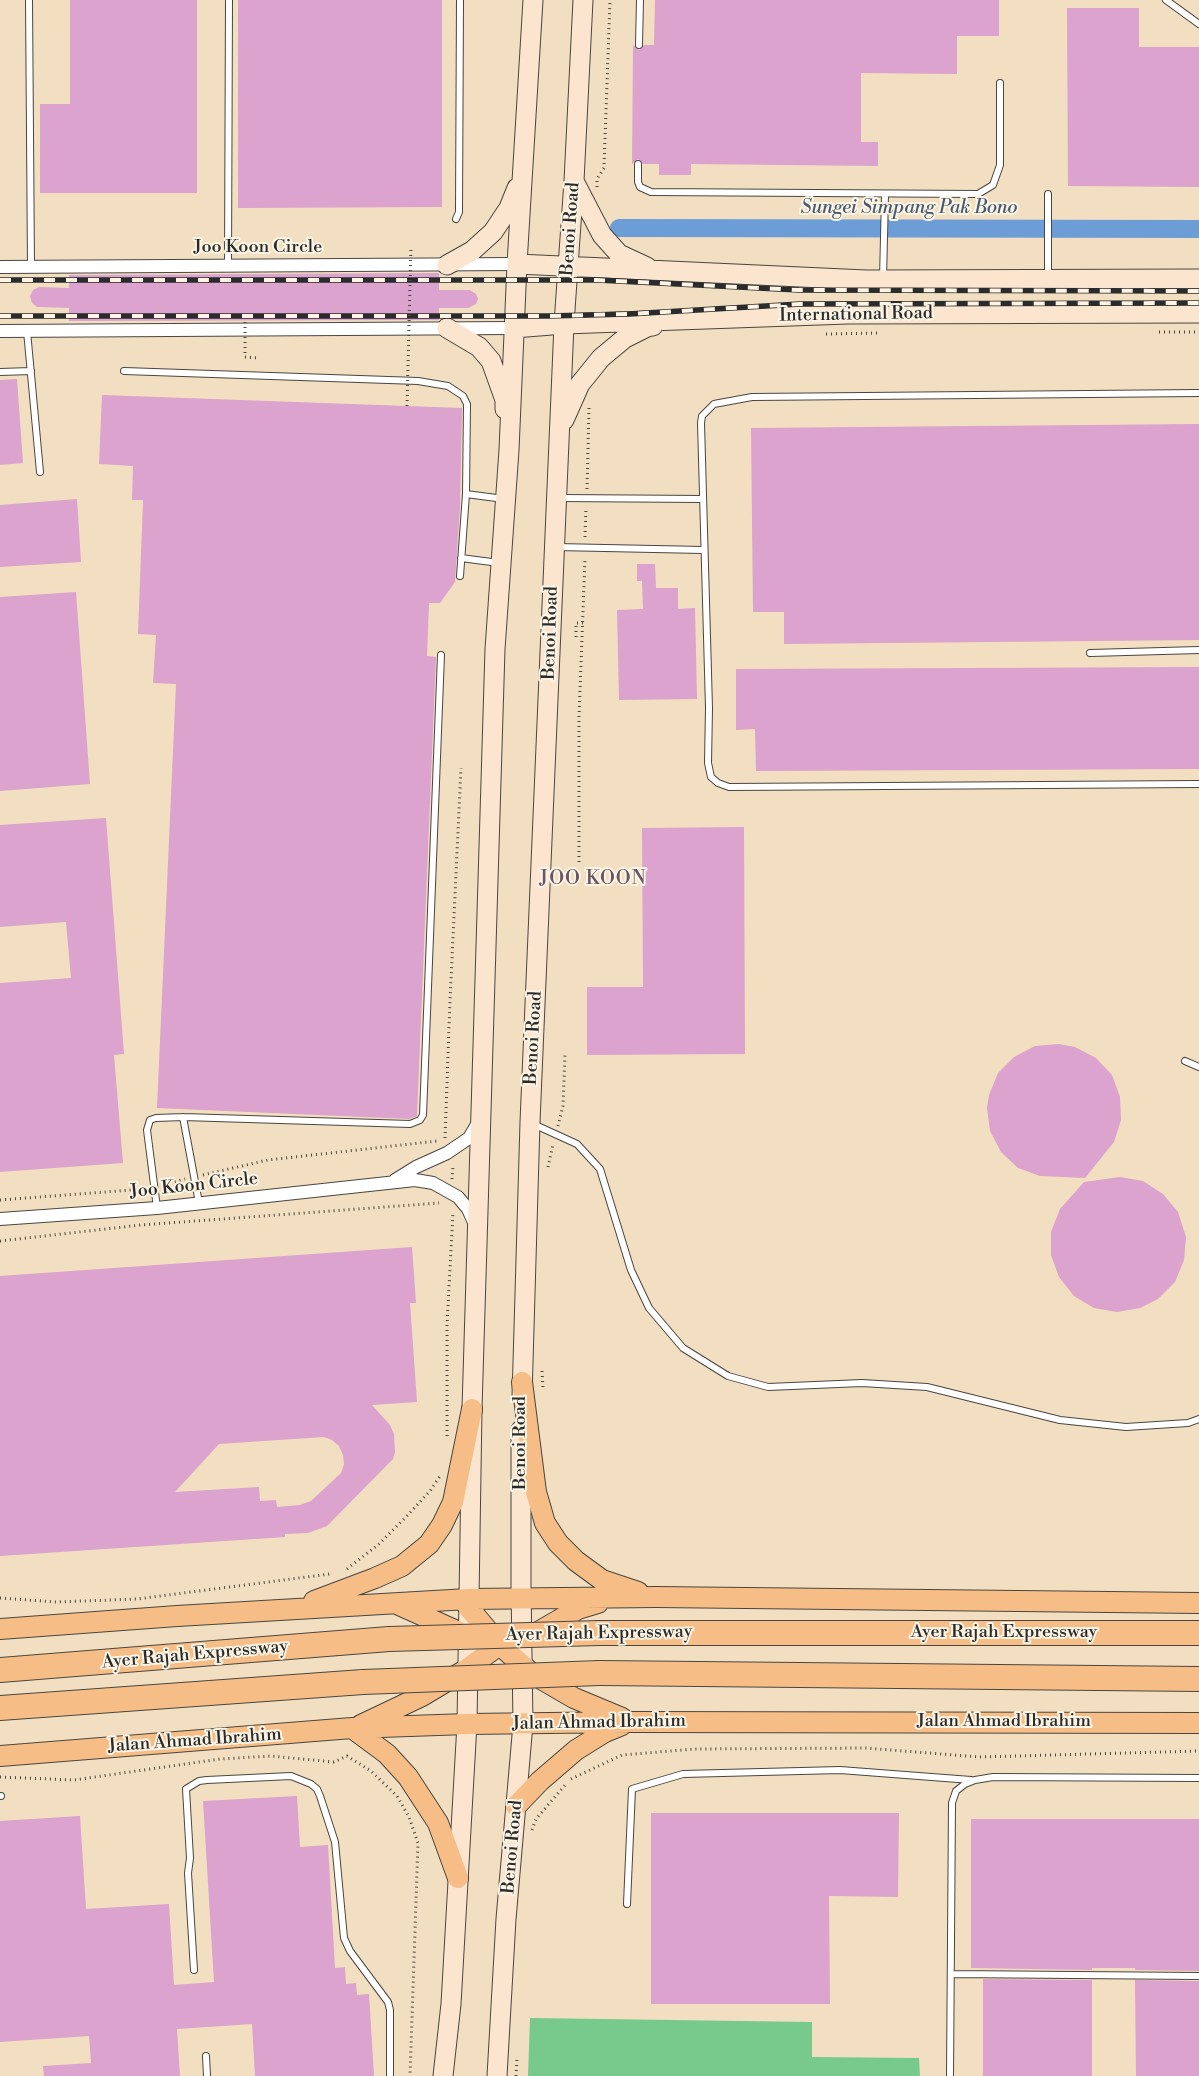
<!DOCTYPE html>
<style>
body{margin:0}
canvas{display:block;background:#f2dec0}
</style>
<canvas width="1199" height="2076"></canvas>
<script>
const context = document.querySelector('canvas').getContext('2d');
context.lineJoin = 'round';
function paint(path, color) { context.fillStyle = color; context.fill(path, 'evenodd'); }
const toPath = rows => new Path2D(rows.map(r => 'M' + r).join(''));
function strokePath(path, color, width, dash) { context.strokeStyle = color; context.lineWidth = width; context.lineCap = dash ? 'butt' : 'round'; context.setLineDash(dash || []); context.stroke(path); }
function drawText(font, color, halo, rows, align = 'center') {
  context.font = font + ' "Libre Bodoni",serif'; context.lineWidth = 4; context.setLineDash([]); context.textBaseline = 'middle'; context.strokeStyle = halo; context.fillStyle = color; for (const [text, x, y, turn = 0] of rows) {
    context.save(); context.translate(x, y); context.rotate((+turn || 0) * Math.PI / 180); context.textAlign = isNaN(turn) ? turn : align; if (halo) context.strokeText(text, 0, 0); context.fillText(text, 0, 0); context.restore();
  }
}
const green = toPath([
 [530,2018,812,2022,812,2057,919,2058,920,2076,528,2076]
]);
const canal = toPath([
 [619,228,1199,229]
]);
const building = toPath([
 [70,0,197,0,197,193,40,193,40,104,70,104],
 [238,0,442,0,442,207,238,208],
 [655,0,999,0,999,36,957,36,957,74,861,73,861,142,878,142,878,166,691,164,691,175,659,175,659,164,643,164,638,159,632,164,633,45,639,50,644,45,654,45],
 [1067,8,1139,8,1139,47,1199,47,1199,187,1068,186],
 [439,273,439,290,470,290,476,294,478,299,476,304,468,308,439,308,439,320,69,321,69,308,37,307,32,303,30,296,33,290,39,287,69,288,69,275],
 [17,379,23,463,0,465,0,380],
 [102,395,462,408,460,507,455,582,440,603,429,603,427,656,436,657,417,1116,409,1119,157,1108,176,684,153,683,156,635,138,634,143,500,132,500,133,466,99,464],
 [1199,424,1199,640,784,644,784,612,753,612,751,428],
 [77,499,81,562,0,567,0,505],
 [637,564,655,564,656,588,678,588,678,609,695,608,697,699,619,700,617,610,643,609,642,581,637,581],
 [76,592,90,784,0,791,0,597],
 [1199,667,1199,769,756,771,755,729,736,730,736,669],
 [106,818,124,1054,114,1055,123,1163,0,1172,0,983,71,978,66,922,0,927,0,825],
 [744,827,745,1054,587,1055,587,987,643,987,642,828],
 [1059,1044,1075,1047,1096,1058,1112,1075,1120,1097,1121,1120,1114,1142,1085,1178,1040,1176,1018,1168,1001,1152,990,1131,987,1108,989,1095,998,1073,1014,1057,1035,1046],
 [1120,1177,1143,1181,1163,1194,1178,1212,1186,1237,1184,1260,1175,1282,1158,1299,1140,1308,1117,1312,1094,1308,1074,1296,1059,1277,1051,1255,1051,1232,1060,1209,1084,1182],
 [412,1247,416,1303,410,1303,417,1402,372,1405,390,1425,394,1434,395,1452,393,1459,327,1526,308,1533,285,1534,285,1537,0,1556,0,1276],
 [324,1437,332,1440,339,1446,343,1455,344,1464,341,1473,311,1501,300,1505,277,1507,276,1500,260,1501,259,1487,175,1492,219,1444],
 [297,1796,300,1847,328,1845,335,1968,345,1967,346,1984,356,1983,357,1995,369,1994,374,2076,255,2076,252,2024,177,2029,180,2076,44,2076,43,2066,91,2063,89,2036,0,2042,0,1821,80,1816,86,1909,169,1904,174,1985,214,1982,203,1801],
 [651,1813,899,1813,898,1897,829,1896,830,2004,651,2004],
 [971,1819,1199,1819,1199,1971,1135,1970,1135,1968,1092,1968,1092,1970,971,1968],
 [983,1979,1092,1980,1092,2076,983,2076],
 [1135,1980,1199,1981,1199,2076,1136,2076]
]);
const path = toPath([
 [597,187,597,179,604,168,610,0],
 [1159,332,1199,332],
 [826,334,878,333],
 [587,489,589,408],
 [585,537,586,508],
 [576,637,576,623,583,623],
 [579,862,579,717,585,558],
 [558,1126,563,1106,565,1055],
 [445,1138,450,1001,461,768],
 [548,1167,553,1144],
 [203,1175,268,1160,437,1141],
 [452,1179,453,1166],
 [165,1184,185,1179],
 [0,1200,144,1189],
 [0,1241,141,1225,439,1203],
 [542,1371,543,1389],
 [447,1436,447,1325,453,1213],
 [347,1569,379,1544,405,1518,430,1491,440,1476],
 [0,1598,56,1602,137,1599,330,1574],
 [0,1777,74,1780,220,1759,271,1756,334,1762,347,1756,371,1771,397,1796,409,1817,418,1843,410,2076],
 [571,1779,622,1755,695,1749,865,1748,980,1757,1199,1751],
 [532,1830,536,1819,566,1784],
 [516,2076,517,2059]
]);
const service = toPath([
 [29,0,31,267],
 [1166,0,1199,24],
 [639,45,640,0],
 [638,164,638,182,640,187,651,192,978,194,993,185,1000,165,1000,83],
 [1048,194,1048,278],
 [456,219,459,212,460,0],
 [228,265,229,0],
 [883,279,885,195],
 [27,331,40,472],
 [124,371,418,381,448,386,463,396,467,404,466,494,460,576],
 [0,372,31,371],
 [1199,393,752,397,714,404,702,416,701,423,709,708,708,763,711,777,718,783,729,787,1199,784],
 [466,494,504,499],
 [559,498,703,499],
 [556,547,703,550],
 [461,558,499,563],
 [1090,653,1199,650],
 [1185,1061,1199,1067],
 [183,1117,199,1203],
 [533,1124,577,1144,600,1169,631,1270,649,1308,683,1348,728,1376,768,1387,862,1383,927,1387,1060,1420,1126,1427,1188,1423,1199,1419],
 [157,1208,147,1130,150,1120,156,1118,183,1117,410,1124,420,1120,423,1115,441,655],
 [0,1796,1,1796],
 [627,1904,632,1789,683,1774,840,1770,971,1780],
 [194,1970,188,1873,190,1858,186,1789,199,1781,207,1780,291,1776,311,1784,317,1789,320,1796,335,1842,344,1938,350,1951,388,2002,390,2010,390,2076],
 [951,1974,1199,1976],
 [206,2056,207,2076],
 [950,2076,952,1803,956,1791,965,1784,975,1780,993,1777,1199,1778]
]);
const minor = toPath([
 [0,267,517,264],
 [0,331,514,328],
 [395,1180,416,1167,447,1153,469,1138,479,1121],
 [0,1219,157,1208,415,1180,433,1183,458,1197,468,1209,476,1227]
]);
const secondary = toPath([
 [574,181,602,235,619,254,647,267],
 [517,264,866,280,1199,279],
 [447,265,472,251,493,232,509,208,517,188],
 [447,328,479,347,491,361,505,400,505,409],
 [514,328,564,324,848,314,1199,313],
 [564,420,580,384,601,358,625,338,647,327,653,326],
 [522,1397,530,1122,564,324,574,181,583,0],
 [443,2076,451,2004,467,1724,472,1409,495,649,509,450,517,264,533,0],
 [497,2076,506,1919,523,1724,521,1586,521,1430]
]);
const primary = toPath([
 [522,1382,536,1492,545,1523,558,1543,576,1561,602,1580,638,1592],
 [314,1601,375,1578,402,1566,429,1544,442,1525,453,1502,472,1409],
 [399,1605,468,1636],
 [468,1607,500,1645,531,1673,574,1698,622,1718],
 [0,1629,177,1616,468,1599,656,1597,1199,1603],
 [533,1635,578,1609,598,1603],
 [361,1725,422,1696,467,1669,510,1637],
 [352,1728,387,1754,408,1777,438,1823,458,1878],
 [0,1756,352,1728,467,1724,631,1722,1199,1723],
 [516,1806,540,1781,576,1750,605,1732,622,1725]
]);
const motorway = toPath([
 [599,1633,1199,1633],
 [0,1670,389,1639],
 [599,1673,1199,1679],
 [0,1708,363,1682]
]);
const rail = toPath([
 [0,280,597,280,799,290,1199,291],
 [0,316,548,316,629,314,800,304,1199,303]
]);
const pathBridge = toPath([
 [245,322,245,357,259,358],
 [407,406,411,246]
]);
const motorwayBridge = toPath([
 [389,1639,599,1633],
 [363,1682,599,1673]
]);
const streetNames = [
 ["Benoi Road",571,229,-86],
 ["Joo Koon Circle",258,248],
 ["International Road",856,315,-1],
 ["Benoi Road",551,633,-88],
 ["Benoi Road",534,1038,-87],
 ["Joo Koon Circle",194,1186,-6],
 ["Benoi Road",521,1443,-90],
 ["Ayer Rajah Expressway",1004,1633],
 ["Ayer Rajah Expressway",599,1634,-1],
 ["Ayer Rajah Expressway",195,1655,-5],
 ["Jalan Ahmad Ibrahim",1004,1722],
 ["Jalan Ahmad Ibrahim",599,1723,-1],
 ["Jalan Ahmad Ibrahim",195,1741,-4],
 ["Benoi Road",513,1847,-85]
];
const waterNames = [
 ["Sungei Simpang Pak Bono",909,208]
];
const neighbourhoodNames = [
 ["JOO KOON",593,879]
];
paint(green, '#77c98c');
strokePath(canal, '#6d9dd7', 18);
paint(building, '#dba3cd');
strokePath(service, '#494641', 8);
strokePath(minor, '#494641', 14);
strokePath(secondary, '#494641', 21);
strokePath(primary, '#494641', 22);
strokePath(motorway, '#494641', 26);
strokePath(path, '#494641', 3, [1, 4]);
strokePath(service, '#fff', 6);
strokePath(minor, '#fff', 12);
strokePath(secondary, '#fbe5cf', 19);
strokePath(primary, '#f6be86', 20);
strokePath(motorway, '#f6be86', 24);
strokePath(rail, '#2b2b2b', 5.5);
strokePath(rail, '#fcf5e5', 4, [11]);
strokePath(motorwayBridge, '#494641', 26, []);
strokePath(pathBridge, '#494641', 3, [1, 4]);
strokePath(motorwayBridge, '#f6be86', 24);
drawText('18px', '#2b2b2b', '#fcf5e5', streetNames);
drawText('italic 19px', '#455970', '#fcf5e5', waterNames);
context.letterSpacing = '1px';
drawText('19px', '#695564', '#fcf5e5', neighbourhoodNames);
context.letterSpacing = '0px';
</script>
